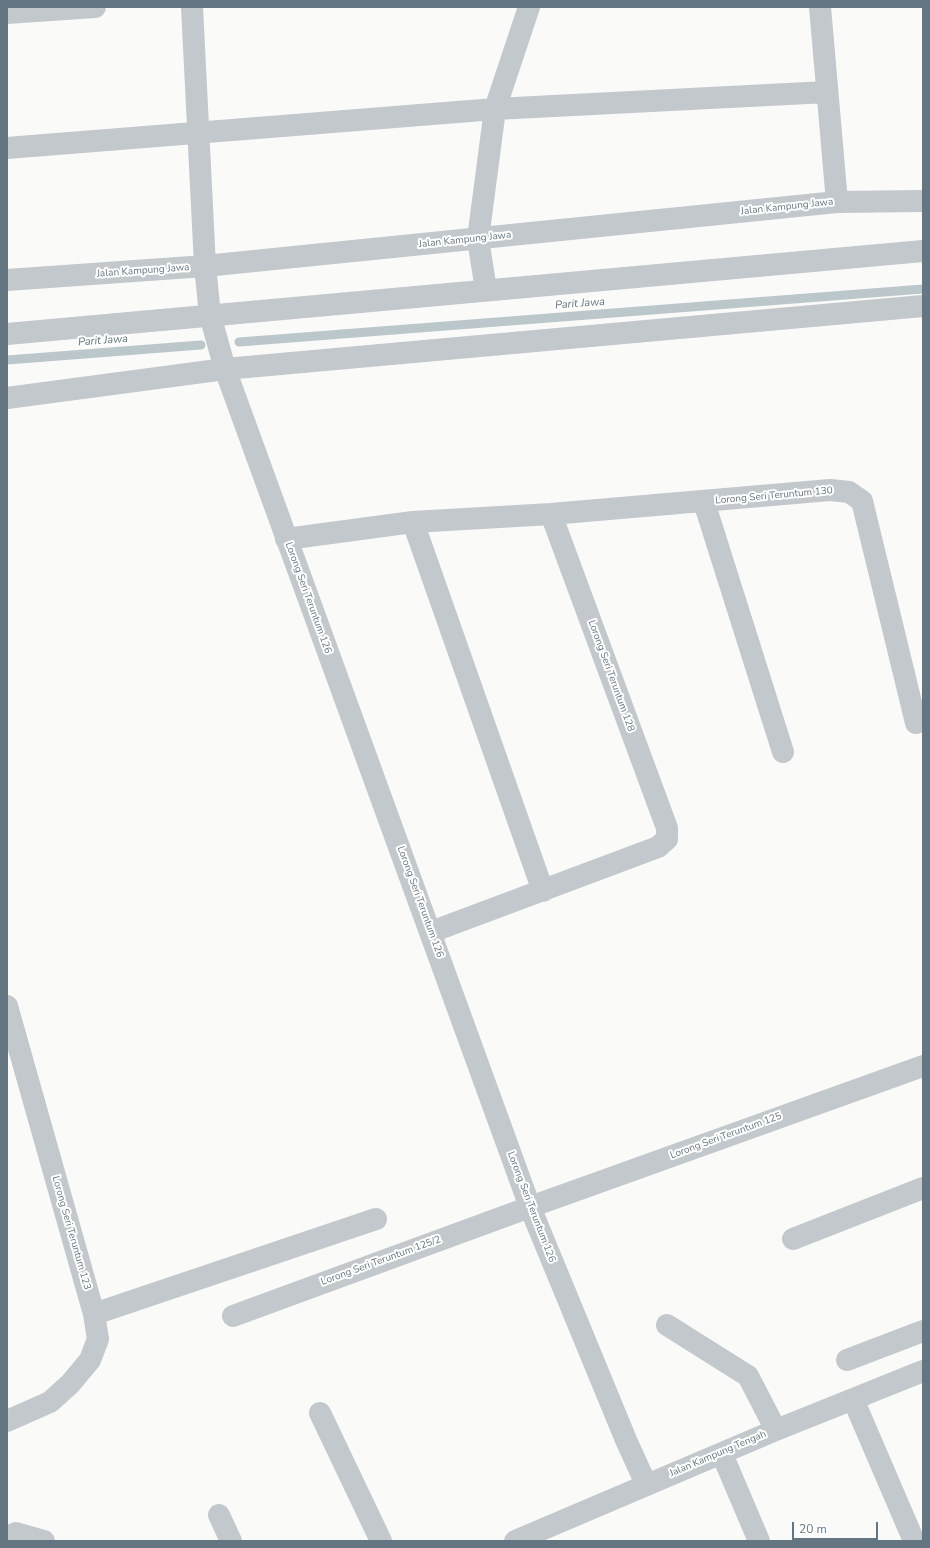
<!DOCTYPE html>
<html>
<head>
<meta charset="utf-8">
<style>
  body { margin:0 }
  #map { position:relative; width:930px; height:1548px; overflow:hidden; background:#fafaf8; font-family:"Nunito Sans",sans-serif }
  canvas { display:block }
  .frame { position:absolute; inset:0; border:8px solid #657683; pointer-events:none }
  .scale { position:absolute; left:792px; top:1522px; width:86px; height:18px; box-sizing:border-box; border:2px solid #657683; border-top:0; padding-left:5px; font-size:12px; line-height:14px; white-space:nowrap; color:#657683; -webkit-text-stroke:3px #fff; paint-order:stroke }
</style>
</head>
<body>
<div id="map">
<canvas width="930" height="1548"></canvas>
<div class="frame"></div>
<div class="scale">20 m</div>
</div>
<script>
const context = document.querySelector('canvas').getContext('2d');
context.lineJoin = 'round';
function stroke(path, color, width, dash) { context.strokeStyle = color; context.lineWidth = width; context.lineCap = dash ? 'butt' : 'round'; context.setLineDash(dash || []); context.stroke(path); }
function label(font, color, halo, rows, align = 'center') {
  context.font = font + ' "Nunito Sans",sans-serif'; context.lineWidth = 4; context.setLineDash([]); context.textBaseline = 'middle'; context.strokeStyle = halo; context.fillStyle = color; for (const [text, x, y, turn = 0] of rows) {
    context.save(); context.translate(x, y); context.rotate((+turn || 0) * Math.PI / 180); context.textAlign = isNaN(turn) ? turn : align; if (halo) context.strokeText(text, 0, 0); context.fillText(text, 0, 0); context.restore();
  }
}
stroke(new Path2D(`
  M239,342L923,289
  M7,360L201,345`), '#bbc7cb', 9);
stroke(new Path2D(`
  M192,7L205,266L210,315L225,369L530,1207L626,1440L646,1484
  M820,7L837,202
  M7,13L95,7
  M7,148L495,109L827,92
  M7,280L205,266L837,202L923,201
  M486,290L478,239L495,109L529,7
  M7,334L923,251
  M7,398L225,369L923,306
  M704,502L783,752
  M413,522L543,891
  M286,539L413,522L551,514L830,490L849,492L862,501L916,723
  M431,932L658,847L667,839V828L551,514
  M7,1006L94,1314L98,1339L90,1360L70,1384L50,1402L7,1421
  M793,1239L923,1188
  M94,1314L376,1219
  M233,1316L530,1207L923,1066
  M667,1325L748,1376L776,1430
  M847,1360L923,1331
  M853,1399L914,1541
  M320,1413L381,1541
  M722,1454L759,1541
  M219,1515L231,1541
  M7,1537L16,1533L44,1541
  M515,1541L776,1430L923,1371`), '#c3c8cc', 22);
label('10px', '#657683', '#fff', [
  ["Jalan Kampung Jawa",787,207,-6],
  ["Jalan Kampung Jawa",465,240,-6],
  ["Jalan Kampung Jawa",143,271,-4],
  ["Lorong Seri Teruntum 130",774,496,-5],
  ["Lorong Seri Teruntum 126",308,598,70],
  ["Lorong Seri Teruntum 128",611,676,70],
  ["Lorong Seri Teruntum 126",420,902,70],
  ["Lorong Seri Teruntum 125",726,1136,-20],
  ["Lorong Seri Teruntum 126",531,1207,69],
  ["Lorong Seri Teruntum 123",71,1233,74],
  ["Lorong Seri Teruntum 125/2",381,1261,-20],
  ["Jalan Kampung Tengah",718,1454,-23]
]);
label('italic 11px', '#60757c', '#fff', [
  ["Parit Jawa",580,304,-4],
  ["Parit Jawa",103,341,-4]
]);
</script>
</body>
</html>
